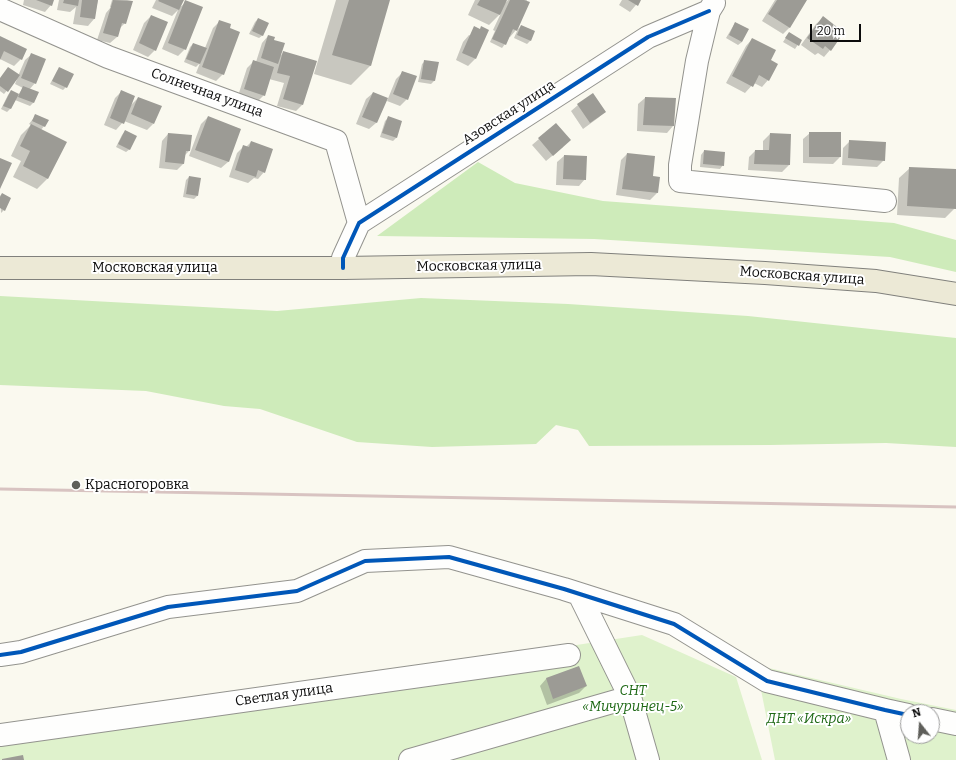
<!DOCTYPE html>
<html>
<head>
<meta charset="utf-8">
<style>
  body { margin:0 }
  #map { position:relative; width:956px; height:760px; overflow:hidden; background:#faf9ef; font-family:Bitter,serif }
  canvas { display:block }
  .north { position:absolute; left:900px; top:704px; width:40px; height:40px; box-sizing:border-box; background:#fff; border:1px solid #9e9e9e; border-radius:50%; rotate:343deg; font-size:11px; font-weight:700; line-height:16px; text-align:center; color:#0c0c0c }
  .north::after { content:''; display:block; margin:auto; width:14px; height:18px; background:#5f5f5b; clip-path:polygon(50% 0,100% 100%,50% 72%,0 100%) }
  .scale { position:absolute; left:810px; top:24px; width:51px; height:18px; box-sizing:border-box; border:2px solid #0c0c0c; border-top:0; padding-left:5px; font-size:12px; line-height:14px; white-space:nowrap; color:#0c0c0c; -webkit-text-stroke:3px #fff; paint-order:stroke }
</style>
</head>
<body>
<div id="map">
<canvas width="956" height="760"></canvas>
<div class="north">N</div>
<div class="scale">20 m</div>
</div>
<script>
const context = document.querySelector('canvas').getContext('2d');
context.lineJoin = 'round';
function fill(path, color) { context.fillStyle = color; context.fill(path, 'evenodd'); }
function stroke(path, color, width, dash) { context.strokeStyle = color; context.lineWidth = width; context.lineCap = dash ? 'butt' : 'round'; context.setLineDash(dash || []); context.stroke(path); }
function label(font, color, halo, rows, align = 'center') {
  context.font = font + ' Bitter,serif'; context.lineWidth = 4; context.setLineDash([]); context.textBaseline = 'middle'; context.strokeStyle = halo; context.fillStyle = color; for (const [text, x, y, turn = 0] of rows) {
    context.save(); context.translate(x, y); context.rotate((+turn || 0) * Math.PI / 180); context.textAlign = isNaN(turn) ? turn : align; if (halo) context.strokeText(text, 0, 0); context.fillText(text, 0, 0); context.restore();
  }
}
fill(new Path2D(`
  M642,635L736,677L762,760H0V733Z
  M756,665L901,699L956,710V760H775ZM908,712H932V736H908Z`), '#dff2cc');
fill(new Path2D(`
  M478,162L515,183L603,201L894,223L956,240V272L890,257L594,239L377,236Z
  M0,296L277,311L421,298L568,304L748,316L956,338V447L886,443L770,445L589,446L578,430L556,425L536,444L432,447L357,442L260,409L224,406L146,391L0,385Z`), '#ceebba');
fill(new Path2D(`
  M24,0H53L51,5L45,12L23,5Z
  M59,0H98L94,19L88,26L73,24L76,7L70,12L57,10Z
  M112,0H127L132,1L125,23L119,29L117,37L110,43L97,40L106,13L111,7H110Z
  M156,0H183L179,8L186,2L185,49L178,56L162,49L178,10L172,16L152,8Z
  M336,0H389L370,66L351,85L314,74Z
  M475,0H506L504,4L508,0H527L516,30L510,37H508L505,44L502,48L490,42L495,31L493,30L501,13L489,25L468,15Z
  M622,0H640L630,12L619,5Z
  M775,0H806L790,27L783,34L762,21Z
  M151,16L155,50L148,57L133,50L144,23Z
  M823,18L832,33L830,50L824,57L818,53L815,55L801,45L816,24Z
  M258,19L263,35L259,38L249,34L255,22Z
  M220,21L223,74L216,81L196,73L200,63L196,67L184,62L190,47L193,44L205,48L213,28Z
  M735,23L742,42L738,45L726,38Z
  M521,26L534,31L530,41L527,44L514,38L518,29Z
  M789,33L801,40L795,49L783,42Z
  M469,35L483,41L475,59L468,66L456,60L463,42Z
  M268,36L273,41L280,56L284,52L302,105L296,111L277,106L284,83L269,79L264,95L257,102L238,96L247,68L254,61L256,62L262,43Z
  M0,38L21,59L14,66L0,59Z
  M752,39L769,60L768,80L762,87L754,83L745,93L726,83L746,46Z
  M32,54L35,83L29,90L37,93L33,103L30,106L15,100L10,109L7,112L1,109L8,95L11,91L18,95L23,88L15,84L17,79L4,94L0,91V78L18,76L25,60Z
  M425,61L438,63L434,81L431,84L418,82L422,64Z
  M60,68L66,87L63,90L50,84L57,71Z
  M403,72L407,99L400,106L387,101L396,79Z
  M122,91L130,106L138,98L153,124L147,130L124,121L116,130L104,125L115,98Z
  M373,93L386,99L376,123L369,129L356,124L366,99Z
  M645,98L675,99L673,126L667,133L637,131L638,104Z
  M578,105L605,112L598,118L583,129L571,111Z
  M36,115L48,121L41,130L65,143L47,179L37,189L13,177L21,161L11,156L21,135L31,125L29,124Z
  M208,117L240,129L228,162L221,168L189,156L201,124Z
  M388,118L401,122L396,138L393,141L380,137L385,121Z
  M125,131L130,149L126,152L116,147L122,135Z
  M810,133H840V157L833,164L803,163V139Z
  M168,134L189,151L184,156V163L177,170L159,168L162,141Z
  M770,134L789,165L782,172L748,170L749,157L755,151H763V141Z
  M539,139L563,147L546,161L532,145Z
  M850,141L884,160L877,167L842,165L843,148Z
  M251,142L264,172L258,179L254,178L248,183L229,177L237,153L243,147H246Z
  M704,151L723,165L720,169L700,167L701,155Z
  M627,154L652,177L657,193L650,200L616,195L621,160Z
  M564,156L585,179L579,186L556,185L557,162Z
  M910,168L956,170L955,208L945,218L897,215L899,178Z
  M189,177L197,196L194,199L183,197L186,180Z
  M2,194L4,210L1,213L0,196Z
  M578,667L586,686L579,693L547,705L540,686L546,679Z`), '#0003');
fill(new Path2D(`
  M36,0H54L52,6Z
  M64,0H79L78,6L63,3Z
  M82,0H98L95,19L80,17Z
  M113,0L133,1L126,24L122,23L118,37L103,33Z
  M159,0H184L179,10L158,1Z
  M185,0L203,7L186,50L168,43Z
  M349,0H390L371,66L332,55Z
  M480,0H507L500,15L477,5Z
  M510,0H524L530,2L517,31L513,29L506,45L492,39Z
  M628,0H641L638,6Z
  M777,0H807L790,28L768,14Z
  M151,15L168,22L156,51L139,43Z
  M823,16L837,27L833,33L840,38L831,51L825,46L823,49L807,38Z
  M258,18L269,23L263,36L252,31Z
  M219,20L231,24L230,28L240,32L224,75L202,67Z
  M735,22L749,29L742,42L729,35Z
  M521,25L535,31L531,41L517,35Z
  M474,26L480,29L481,26L489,30L476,59L462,53Z
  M789,32L802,40L799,46L785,38Z
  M268,35L275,37L274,40L285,43L278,64L261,58Z
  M0,36L27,49L22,60L4,51L0,60Z
  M752,38L776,50L771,60L778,64L769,81L759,75L753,87L732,76Z
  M193,43L207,48L200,64L186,59Z
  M283,51L317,61L303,105L283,99L290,76L277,73Z
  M31,53L46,59L36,84L21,78Z
  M253,60L274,67L265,96L244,89Z
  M424,60L439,62L435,81L421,79Z
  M8,67L20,75L8,92L0,86V78Z
  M59,67L74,74L67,88L52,81Z
  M402,71L417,76L408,100L393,94Z
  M23,86L39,92L34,103L18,97Z
  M11,90L19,94L11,109L3,106Z
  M121,90L135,96L124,124L110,118Z
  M373,92L388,98L377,123L362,117Z
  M593,93L606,112L590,123L577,104Z
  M138,97L162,106L154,124L131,114Z
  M645,97L676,98L674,126L643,125Z
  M35,114L49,120L45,127L32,121Z
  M208,116L241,129L229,162L195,150Z
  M388,116L402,121L397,138L382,133Z
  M556,123L571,140L553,156L538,138Z
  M31,124L67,142L48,179L23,166L30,151L20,146Z
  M125,130L137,136L130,150L118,144Z
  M809,132H841V157H809Z
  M168,133L192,135L190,151H186L184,164L165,162Z
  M770,133L791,134L790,165L754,164L755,150H769Z
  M849,140L886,142L885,161L848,158Z
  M251,141L273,149L265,173L258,170L256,177L235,170L243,145L249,147Z
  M704,150L725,152L724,166L703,164Z
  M627,153L655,156L653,176L660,177L658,193L622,189Z
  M564,155L587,156L586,180L563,179Z
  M0,158L12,163L0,189Z
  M909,167L956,169V209L907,206Z
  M189,176L201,178L198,196L186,194Z
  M2,193L11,198L5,211L0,208V197Z
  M579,666L587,686L553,699L546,678Z
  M23,755L24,760H2V759Z`), '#9c9b95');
const minor = new Path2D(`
  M714,3L709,11L697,61L680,165V181L885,201
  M0,9L108,57L336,141L359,223
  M343,268V258L359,223L648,37L709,11
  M579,594L630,697L648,760
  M0,655L21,652L168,607L297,591L365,561L449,557L564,589L674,624L767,681L885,710L908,715
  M885,710L899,760
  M932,719L956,724
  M0,735L569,655
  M410,760L630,697`);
const major = new Path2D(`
  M0,268H343L591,264L765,273L876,281L956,294`);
stroke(minor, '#93938e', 24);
stroke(major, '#80807c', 24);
stroke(minor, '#fefefd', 22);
stroke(major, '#ece9d6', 22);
stroke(new Path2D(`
  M0,489L956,507`), '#d8c3c1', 3);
stroke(new Path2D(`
  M343,268V258L359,223L648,37L709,11
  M0,655L21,652L168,607L297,591L365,561L449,557L564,589L674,624L767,681L885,710L908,715`), '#0057b8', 4);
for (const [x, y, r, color] of [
  [76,485,5,"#5f5f5b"]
]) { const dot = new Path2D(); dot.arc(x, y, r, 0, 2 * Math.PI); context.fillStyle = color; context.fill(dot); stroke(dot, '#fff', 1.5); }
label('14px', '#0c0c0c', '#fff', [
  ["Солнечная улица",207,93,20],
  ["Азовская улица",509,113,-33],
  ["Московская улица",479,266,-1],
  ["Московская улица",155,268],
  ["Московская улица",802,276,4],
  ["Светлая улица",284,695,-8]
]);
label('14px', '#0c0c0c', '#fff', [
  ["Красногоровка",85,485]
], 'left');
label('italic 14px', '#1f6916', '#fff', [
  ["СНТ",633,691],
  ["«Мичуринец-5»",633,707],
  ["ДНТ «Искра»",809,719]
]);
</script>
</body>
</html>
